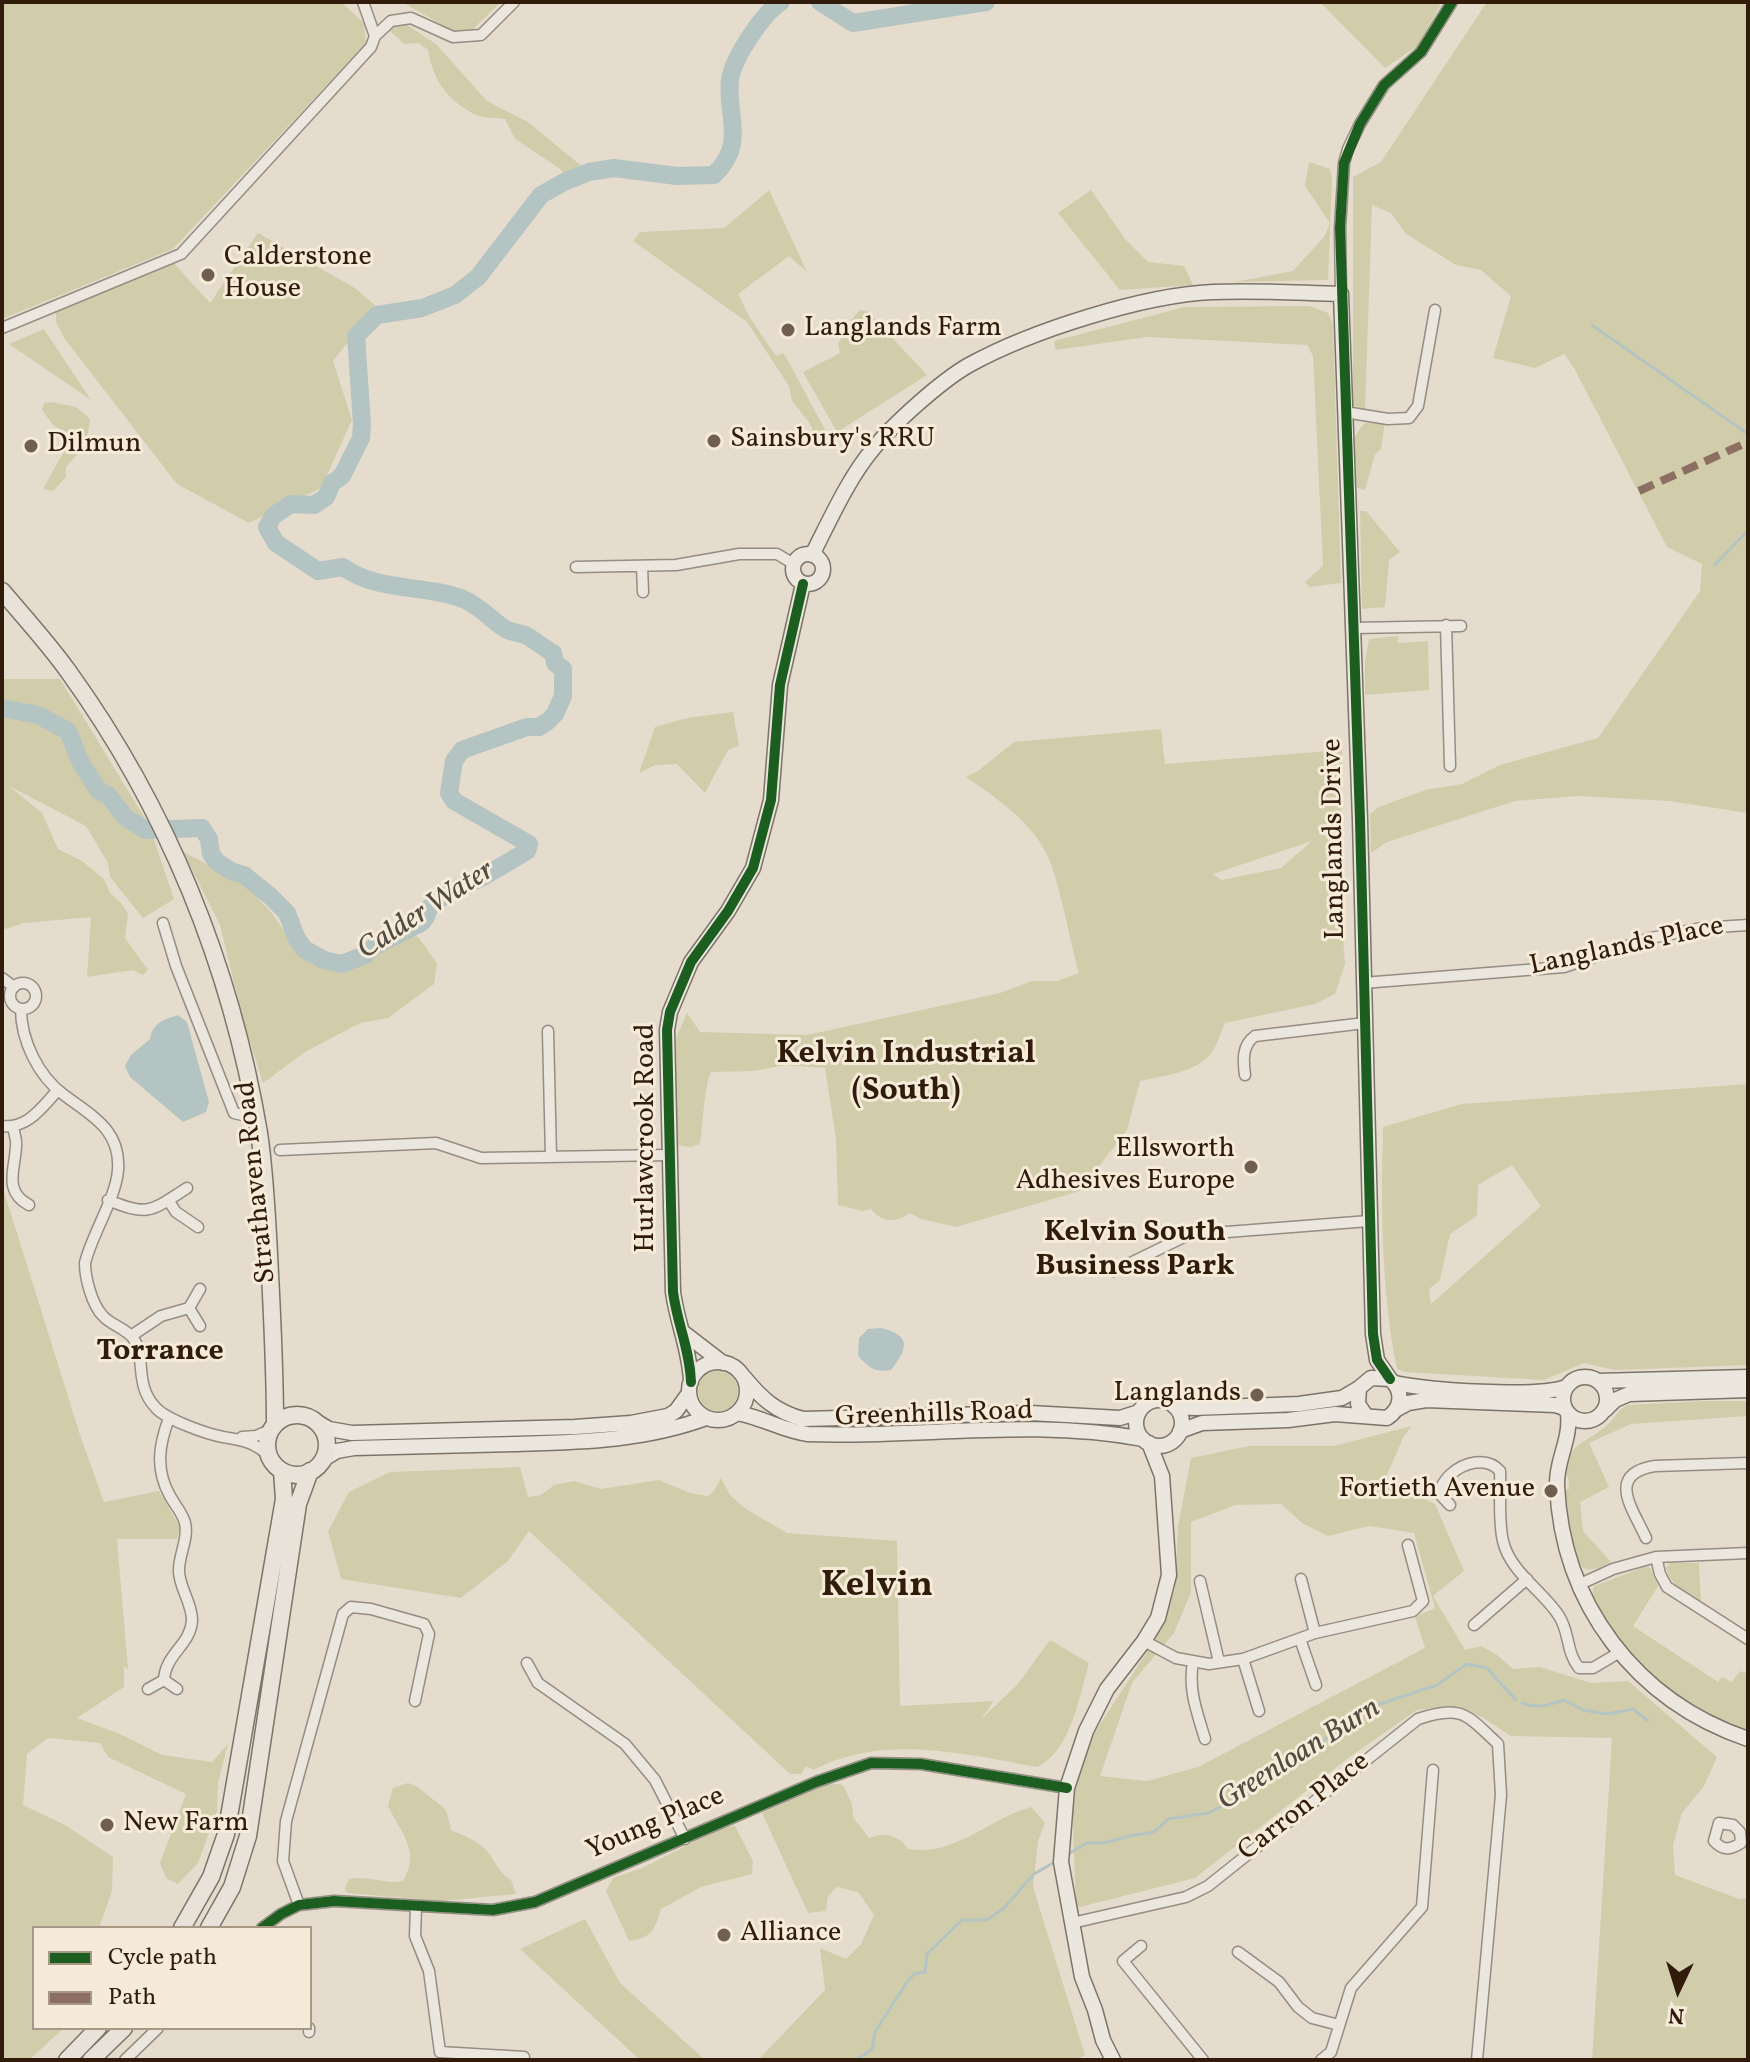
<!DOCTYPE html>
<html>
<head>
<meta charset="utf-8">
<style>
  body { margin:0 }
  #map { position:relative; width:1750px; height:2062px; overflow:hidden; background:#e5dccd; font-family:Vollkorn,serif }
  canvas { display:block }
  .frame { position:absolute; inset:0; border:4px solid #311c0c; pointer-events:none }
  .legend { position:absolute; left:32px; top:1926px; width:280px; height:104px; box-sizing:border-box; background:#f5ebd8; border:2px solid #a79886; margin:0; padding:10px 14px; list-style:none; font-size:24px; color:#311c0c }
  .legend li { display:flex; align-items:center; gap:16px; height:40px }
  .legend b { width:40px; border:2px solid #a79886 }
  .north { position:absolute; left:1638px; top:1950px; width:80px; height:80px; -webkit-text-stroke:6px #f5ebd8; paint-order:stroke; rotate:184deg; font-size:22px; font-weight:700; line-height:32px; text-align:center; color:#311c0c }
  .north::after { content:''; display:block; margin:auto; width:28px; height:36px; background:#311c0c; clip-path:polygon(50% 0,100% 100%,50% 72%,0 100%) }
</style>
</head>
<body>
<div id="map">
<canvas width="1750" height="2062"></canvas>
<div class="frame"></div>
<ul class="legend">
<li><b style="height:10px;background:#1b5e20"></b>Cycle path</li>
<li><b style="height:10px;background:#8d6e63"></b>Path</li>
</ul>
<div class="north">N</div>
</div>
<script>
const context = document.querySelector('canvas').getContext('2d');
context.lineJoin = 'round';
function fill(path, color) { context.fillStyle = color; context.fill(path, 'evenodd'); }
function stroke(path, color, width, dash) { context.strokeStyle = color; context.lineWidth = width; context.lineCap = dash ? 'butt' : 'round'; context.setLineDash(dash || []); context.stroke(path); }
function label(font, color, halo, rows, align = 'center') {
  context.font = font + ' Vollkorn,serif'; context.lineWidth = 6; context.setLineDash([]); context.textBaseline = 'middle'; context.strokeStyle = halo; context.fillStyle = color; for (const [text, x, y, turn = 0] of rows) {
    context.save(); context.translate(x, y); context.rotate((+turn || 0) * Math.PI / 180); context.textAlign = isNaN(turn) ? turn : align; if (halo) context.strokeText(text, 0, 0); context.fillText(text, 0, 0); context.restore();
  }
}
fill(new Path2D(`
  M2,2H341L364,23L366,43L173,249L2,319Z
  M402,2H501L471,31L456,33Z
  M1320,2H1442L1419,45L1385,68Z
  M1487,2H1748V813L1669,801L1577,796L1515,801L1387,842L1371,853L1370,814L1379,807L1425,790L1462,784L1500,765L1598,738L1700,591L1702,564L1667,547L1574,368L1564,354L1535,368L1493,358L1511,296L1481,270L1456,265L1406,234L1391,213L1372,205L1365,411L1353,405V177L1381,162Z
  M407,25L436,44L487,101L528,122L589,172L569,180L559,168L515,139L505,119C496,118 482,118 474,114C447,100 433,80 428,50L418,43L404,44L390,31L393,26Z
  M1309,162L1330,169L1332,179L1328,280L1234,282L1293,271L1324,237L1330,223L1305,186Z
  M769,190L807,272L789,256L738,294L750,318L776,356L783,353L787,359L830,439L820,445L809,422L792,401L789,386L747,322L633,241L640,232L724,228Z
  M1091,190L1125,239L1148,262L1184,266L1193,285L1120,290L1058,213Z
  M258,233L355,288L376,306L333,361L352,420L321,488L249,523L177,484L64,338L56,322V309L171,260L210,303Z
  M1309,306L1328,313L1333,325L1341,583L1309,587L1305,582L1323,566L1313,356L1307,345L1147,337L1056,350L1054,341L1185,307Z
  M860,310L867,311L927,375L837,432L803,372L840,353L838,344L851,320Z
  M44,329L91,400L9,344Z
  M51,402L76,407L90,419L88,434L82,441L83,448L66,467V477L53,491L43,489L72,437L53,425L42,410L44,403Z
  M1385,422L1381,449L1375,454L1365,490L1357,488C1353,462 1345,443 1365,423Z
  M1360,511H1366L1400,552L1389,560L1385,607L1362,609Z
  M1398,636V643L1428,641L1429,690L1365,695V663L1369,639Z
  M2,679H60L149,825L174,899L143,918L110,877L108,863L86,826L9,786L42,813L58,849L82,861L103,878L111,894L122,904L128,914L125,938L148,970L143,975L133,970L87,977L91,917L24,923L2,930V708L38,715L68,731L80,761L105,800L143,821L96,779L71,728L25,707L2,703Z
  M733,712L739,746L728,750L705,793L677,764L655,765L639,773L655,727L687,718Z
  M1161,729L1165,764L1342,750L1339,883L1345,964L1335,994L1315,1004L1225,1023C1221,1031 1219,1039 1215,1047C1202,1073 1165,1075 1140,1081L1127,1130L1080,1191L956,1227L921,1219L910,1213C897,1223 882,1223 871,1209L862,1211L838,1205L836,1139L825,1068L786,1065L754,1071L711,1072C704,1086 703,1126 700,1144L691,1147L678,1145L675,1088L676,1038L687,1013L700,1032L807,1035L1000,993L1032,981H1057L1079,973C1069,938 1062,892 1049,859C1034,823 996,798 966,777L978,771L1014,742ZM1312,841L1281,868L1221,880L1213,874Z
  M183,852L241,881L270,911L288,936L325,967L355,969L397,934L418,937L437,963L434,984L388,1018L360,1023L305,1052L263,1083L243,1020L220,925Z
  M1748,1084V1365L1615,1370L1584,1363L1544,1380L1405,1372L1397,1369C1381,1290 1381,1206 1383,1127L1462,1104ZM1512,1165L1541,1206L1431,1304L1429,1289L1440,1280L1450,1234L1477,1216L1478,1185Z
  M2,1185L80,1435L104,1502L159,1491L180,1527L177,1539H117L128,1669L124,1666V1687L77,1718L120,1734L162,1755L212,1762L228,1744L218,1782L217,1811L198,1863L178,1884L166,1878L160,1863L186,1794L108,1757L100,1743L48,1738L27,1754L23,1805L65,1825L113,1857L112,1891L99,1928H34V2028H64L29,2060H2Z
  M698 1391a20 20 0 1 1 40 0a20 20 0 1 1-40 0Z
  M1706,1401H1748V1416L1631,1424L1589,1443L1609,1487L1580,1502L1583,1531L1611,1562C1605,1565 1594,1571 1586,1569C1572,1566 1566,1504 1565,1490L1569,1489L1568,1477L1565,1476C1568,1442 1583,1445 1605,1427C1614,1420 1617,1410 1628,1405Z
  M1412,1426L1404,1436L1385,1479L1435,1504L1464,1571L1433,1596L1465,1650L1481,1646L1497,1655L1513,1669L1540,1667L1591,1683L1628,1681L1717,1757L1704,1786L1682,1813L1673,1845L1675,1875L1739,1899L1748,1898V2060H1592L1612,1738L1511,1736L1482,1717L1449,1706L1417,1710L1351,1756L1195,1878L1076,1908L1072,1801L1080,1766L1095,1732L1156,1638L1175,1589L1178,1526L1191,1458L1249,1446H1334ZM1281,1504L1302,1523L1328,1536L1369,1526L1414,1533L1435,1608L1415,1617L1425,1648L1198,1767L1147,1781L1100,1776L1132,1683L1174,1633L1191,1592V1522L1235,1505Z
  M520,1467L528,1497L541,1495L554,1485L574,1481L601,1489L659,1480L690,1493L708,1496L714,1491L721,1478L730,1495L746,1509L787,1533L897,1541L900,1706L994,1701L981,1719L1017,1685L1050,1640L1089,1663C1079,1698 1071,1749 1038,1767C963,1754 884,1733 813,1770L806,1766L801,1774H790L529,1531L508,1561L461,1598L341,1579L328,1531L349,1492L390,1472Z
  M1670,1563H1699L1701,1603C1686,1595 1671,1585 1666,1568Z
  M1647,1566L1651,1569L1658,1586L1633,1626L1718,1682L1722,1677L1732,1682L1740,1671L1746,1673L1748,1731C1686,1710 1640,1673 1605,1619C1598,1608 1589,1598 1594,1586Z
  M408,1783L418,1787L446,1810L451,1830C464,1836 482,1842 490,1855C497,1865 500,1874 511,1880L516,1894L442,1901L347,1893L345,1888L349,1879C368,1875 386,1885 403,1881C421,1851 401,1833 388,1806L393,1788Z
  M828,1783L843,1785L852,1804L853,1817L869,1838C885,1832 899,1835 908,1849C956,1857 989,1818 1031,1807L1045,1823L1038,1841L1033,1887L1085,2055L1076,2060H758L825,1990L820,1948L846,1959L861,1944L874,1915L858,1892L837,1887L828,1896L826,1911L808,1913L762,1813Z
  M735,1826L753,1861L752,1874L701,1887L661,1909C654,1931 653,1937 629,1941L606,1891L613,1878L642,1868L724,1827Z
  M585,1919L620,1983L705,2060H640L520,1949Z`), '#d1cdab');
fill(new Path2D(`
  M178,1015L187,1022L209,1102L206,1112L183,1122L130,1077L125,1066L131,1055L150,1039C153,1022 164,1020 178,1015Z
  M881,1328C913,1336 907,1349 891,1370C874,1373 869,1367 858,1356L859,1338L868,1329Z`), '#b4c4c2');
stroke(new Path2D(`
  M1592,325L1748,434
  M1715,565L1748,530
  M1522,1703C1537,1709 1549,1705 1564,1700L1583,1710L1607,1714L1633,1709L1647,1720
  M1070,1853L1087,1843H1104L1129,1836L1154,1832L1168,1819L1208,1813L1249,1793L1259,1780L1279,1767L1301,1762L1331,1734L1342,1730L1371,1707L1437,1685L1467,1664L1487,1668L1516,1700
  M856,2060L872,2049L875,2032L907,1982L914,1974L925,1972L927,1954L962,1920H987L1004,1908L1034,1874L1053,1863`), '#b4c4c2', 3);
stroke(new Path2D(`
  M820,2L853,23L986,2
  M2,708L38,715L68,731L80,761L98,790L108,795L126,818L146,830L202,828L209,839L211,854L217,862L231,871L244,875L270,896L287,913L296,937L304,949L324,960L342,964L365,955L375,946L421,923L426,917L429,908L447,893L483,877L527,851L529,844L454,801L449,793L454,761L462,750L527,727H539L548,721L555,714L563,696V669L555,663L553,653C544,648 536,641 527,636C520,632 510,633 504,628C489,618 480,606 463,599C424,584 377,592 343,567L318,571L276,543L267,527L273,516L291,504L314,505L326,497L332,483L342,476L361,438L362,424L356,336L377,315L422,308L455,295L478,277L541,195L564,182L589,172L614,168L677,176L714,175C747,143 726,117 730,80C733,58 763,13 781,2`), '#b4c4c2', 18);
const street = new Path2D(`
  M375,36L391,21L411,18L453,37L481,35L514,2
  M1341,294L1340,228L1344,163L1348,149L1360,124L1384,85L1421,52L1452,2
  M2,328L181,254L371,47L375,36L363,2
  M1345,412L1388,419L1409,418L1418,406L1435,310
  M642,566L643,592
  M576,567L676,565L739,554H777L794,564
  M1446,625L1450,766
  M1353,628L1461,626
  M163,923L176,966L234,1113L256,1118
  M2,978L14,987
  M1363,983L1564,967L1651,938L1701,928L1748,925
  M10 996a13 13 0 1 1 26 0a13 13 0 1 1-26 0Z
  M21,1009C21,1040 38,1076 64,1095C92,1116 121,1130 118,1170C116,1198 92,1234 85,1263C85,1278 92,1305 103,1316C111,1325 125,1328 133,1338C147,1356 133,1384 156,1408C167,1420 207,1434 223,1437C242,1440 254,1442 268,1455
  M548,1031L551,1157
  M1245,1075C1243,1060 1242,1045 1255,1036L1365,1023
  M2,1126C28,1129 42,1107 58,1090
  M13,1127C14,1133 17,1140 16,1146C15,1170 3,1191 29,1205
  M280,1150L436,1143L481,1158L669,1155
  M108,1200C149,1217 151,1211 187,1188
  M168,1200L176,1212L198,1227
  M1114,1271L1188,1235L1369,1221
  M200,1326L189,1308L200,1289
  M131,1336L161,1316L189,1308
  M169,1418C159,1445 155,1469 170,1496C175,1505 183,1514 185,1523C189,1539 178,1556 179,1572C180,1589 192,1603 192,1620C191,1645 165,1654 164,1680L177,1689
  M242,1437L256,1436L270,1430
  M1423,1488L1438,1492L1450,1505
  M1438,1492C1442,1486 1445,1479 1450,1475C1464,1462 1487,1456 1500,1471C1501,1492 1498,1521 1503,1541C1510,1572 1543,1591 1559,1616C1570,1633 1566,1652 1579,1668H1593L1620,1652
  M1646,1538C1633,1509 1605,1474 1655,1466L1748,1463
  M1656,1557L1660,1574L1667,1587L1748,1639
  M1301,1579L1315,1633
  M1200,1581L1219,1662
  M1578,1585L1613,1569L1656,1557L1748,1553
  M1474,1625L1527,1579
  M1300,1639L1316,1685
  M1144,1641L1176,1658L1209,1664L1243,1659L1315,1633L1413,1611L1423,1601L1408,1545
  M1243,1659L1259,1711
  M1193,1662C1188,1690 1197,1712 1205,1739
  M527,1663L538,1683L625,1744L655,1780L685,1839
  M148,1689L164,1680
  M1719,1823L1733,1825L1740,1832L1741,1843C1730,1850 1723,1851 1714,1841Z
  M299,1905L283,1861L286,1821L343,1614L351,1607L371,1609L424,1624L429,1634L415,1701
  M416,1907L415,1936L429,1971L440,2052L524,2057
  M1072,1923L1186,1897L1208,1886L1418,1719C1462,1704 1467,1715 1498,1744L1501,1795L1477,2060
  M262,1928L281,1914L299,1905L334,1901L493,1910L535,1902L816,1782L871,1763L921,1764L1067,1788
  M1141,1946L1123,1961L1203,2060
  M1238,1952L1279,1982L1298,2007L1312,2018L1339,2025
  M309,2028V2032
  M125,2060L158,2028
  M1321,2060L1331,2052L1351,1988L1422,1907L1433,1770`);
const secondary = new Path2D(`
  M793 569a15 15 0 1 1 30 0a15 15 0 1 1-30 0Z
  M812,555C829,522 849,477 873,449C893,424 941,381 969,365C1031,331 1143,295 1213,292C1255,290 1299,293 1341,294L1360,820L1373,1334L1377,1360L1390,1379
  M684,1333L723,1363
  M689 1391a29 29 0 1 1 58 0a29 29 0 1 1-58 0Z
  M1563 1399a22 22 0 1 1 44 0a22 22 0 1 1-44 0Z
  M744,1377C761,1398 776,1412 803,1419L1030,1413L1120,1418L1139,1412
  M1598,1381L1748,1377
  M691,1382C690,1350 677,1323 673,1292L667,1030L670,1012L691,962L728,911L753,868L771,800L780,685L803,584
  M1395,1383C1428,1390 1537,1398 1566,1387
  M1136 1423a23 23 0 1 1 46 0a23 23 0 1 1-46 0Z
  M1175,1407L1195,1408L1299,1404L1342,1398L1359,1388
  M1397,1409L1408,1403L1426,1400L1555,1405L1565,1408
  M1605,1410L1615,1400L1629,1394L1748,1390
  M737,1413C762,1417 783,1431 808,1434C920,1438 1031,1418 1143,1439
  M1568,1414C1571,1440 1556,1460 1557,1485C1562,1604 1636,1701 1748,1739
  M315,1421L329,1429L352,1433L575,1427L631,1423L668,1416L676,1411L689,1393
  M1180,1431L1202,1423L1288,1420L1335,1414L1387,1418C1402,1408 1404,1391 1390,1379L1371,1378L1359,1388L1358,1404L1366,1416
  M322,1460L337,1451L354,1448C407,1447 461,1445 514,1444C580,1442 644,1441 706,1418
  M1113,2060L1103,2040L1095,2010L1082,1977L1061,1862L1067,1788L1086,1731L1107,1689L1144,1641L1158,1618L1169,1575L1162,1476L1149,1443`);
const primary = new Path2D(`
  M2,591C24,617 48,643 68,671C167,808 231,966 259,1133C265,1173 267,1214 269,1254C272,1311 275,1367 275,1424
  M267 1445a30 30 0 1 1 60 0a30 30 0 1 1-60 0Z
  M182,1928L211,1877L226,1834L284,1499L282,1471
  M209,1928L232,1887L248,1836L298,1504L310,1471
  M67,2060L98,2028
  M91,2060L124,2028`);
stroke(street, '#958d83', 13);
stroke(secondary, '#7b7469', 17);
stroke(primary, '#7b7469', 19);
stroke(street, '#ebe6de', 10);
stroke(secondary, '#ebe6de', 14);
stroke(primary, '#e8e2d9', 16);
stroke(new Path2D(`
  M1639,491L1748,442`), '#8d6e63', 8, [16, 8]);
stroke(new Path2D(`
  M1390,1379L1377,1360L1373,1334L1360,820L1340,228L1344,163L1360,124L1384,85L1421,52L1452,2
  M691,1382C690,1350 677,1323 673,1292L667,1030L670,1012L691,962L728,911L753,868L771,800L780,685L803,584
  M262,1928L281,1914L299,1905L334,1901L493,1910L535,1902L816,1782L871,1763L921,1764L1067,1788`), '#1b5e20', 10);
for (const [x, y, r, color] of [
  [208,275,8,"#705f50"],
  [788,330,8,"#705f50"],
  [714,441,8,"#705f50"],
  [31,446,8,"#705f50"],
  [1251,1167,8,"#705f50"],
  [1257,1395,8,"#705f50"],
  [1551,1491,8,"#705f50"],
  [107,1825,8,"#705f50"],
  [724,1935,8,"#705f50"]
]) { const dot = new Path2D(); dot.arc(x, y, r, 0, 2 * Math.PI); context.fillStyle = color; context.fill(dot); stroke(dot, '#f5ebd8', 3); }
label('28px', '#311c0c', '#f5ebd8', [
  ["Calderstone",224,259],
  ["House",224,291],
  ["Langlands Farm",804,330],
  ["Sainsbury's RRU",730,441],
  ["Dilmun",47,446],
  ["Ellsworth",1235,1151,"right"],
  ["Adhesives Europe",1235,1183,"right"],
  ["Langlands",1241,1395,"right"],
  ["Fortieth Avenue",1535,1491,"right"],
  ["New Farm",123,1825],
  ["Alliance",740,1935]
], 'left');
label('28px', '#311c0c', '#f5ebd8', [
  ["Langlands Drive",1336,839,-91],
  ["Langlands Place",1627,948,-12],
  ["Hurlawcrook Road",648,1138,-90],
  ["Strathaven Road",258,1182,-96],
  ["Greenhills Road",934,1416,-2],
  ["Carron Place",1305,1808,-38],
  ["Young Place",656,1825,-23]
]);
label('italic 30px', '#524b41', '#f5ebd8', [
  ["Calder Water",427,912,-33],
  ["Greenloan Burn",1300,1756,-32]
]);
label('bold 30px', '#311c0c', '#f5ebd8', [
  ["Kelvin South",1135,1234],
  ["Business Park",1135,1268],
  ["Torrance",160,1353]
]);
label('bold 32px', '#311c0c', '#f5ebd8', [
  ["Kelvin Industrial",906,1056],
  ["(South)",906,1093]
]);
label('bold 36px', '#311c0c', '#f5ebd8', [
  ["Kelvin",877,1588]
]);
</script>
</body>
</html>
